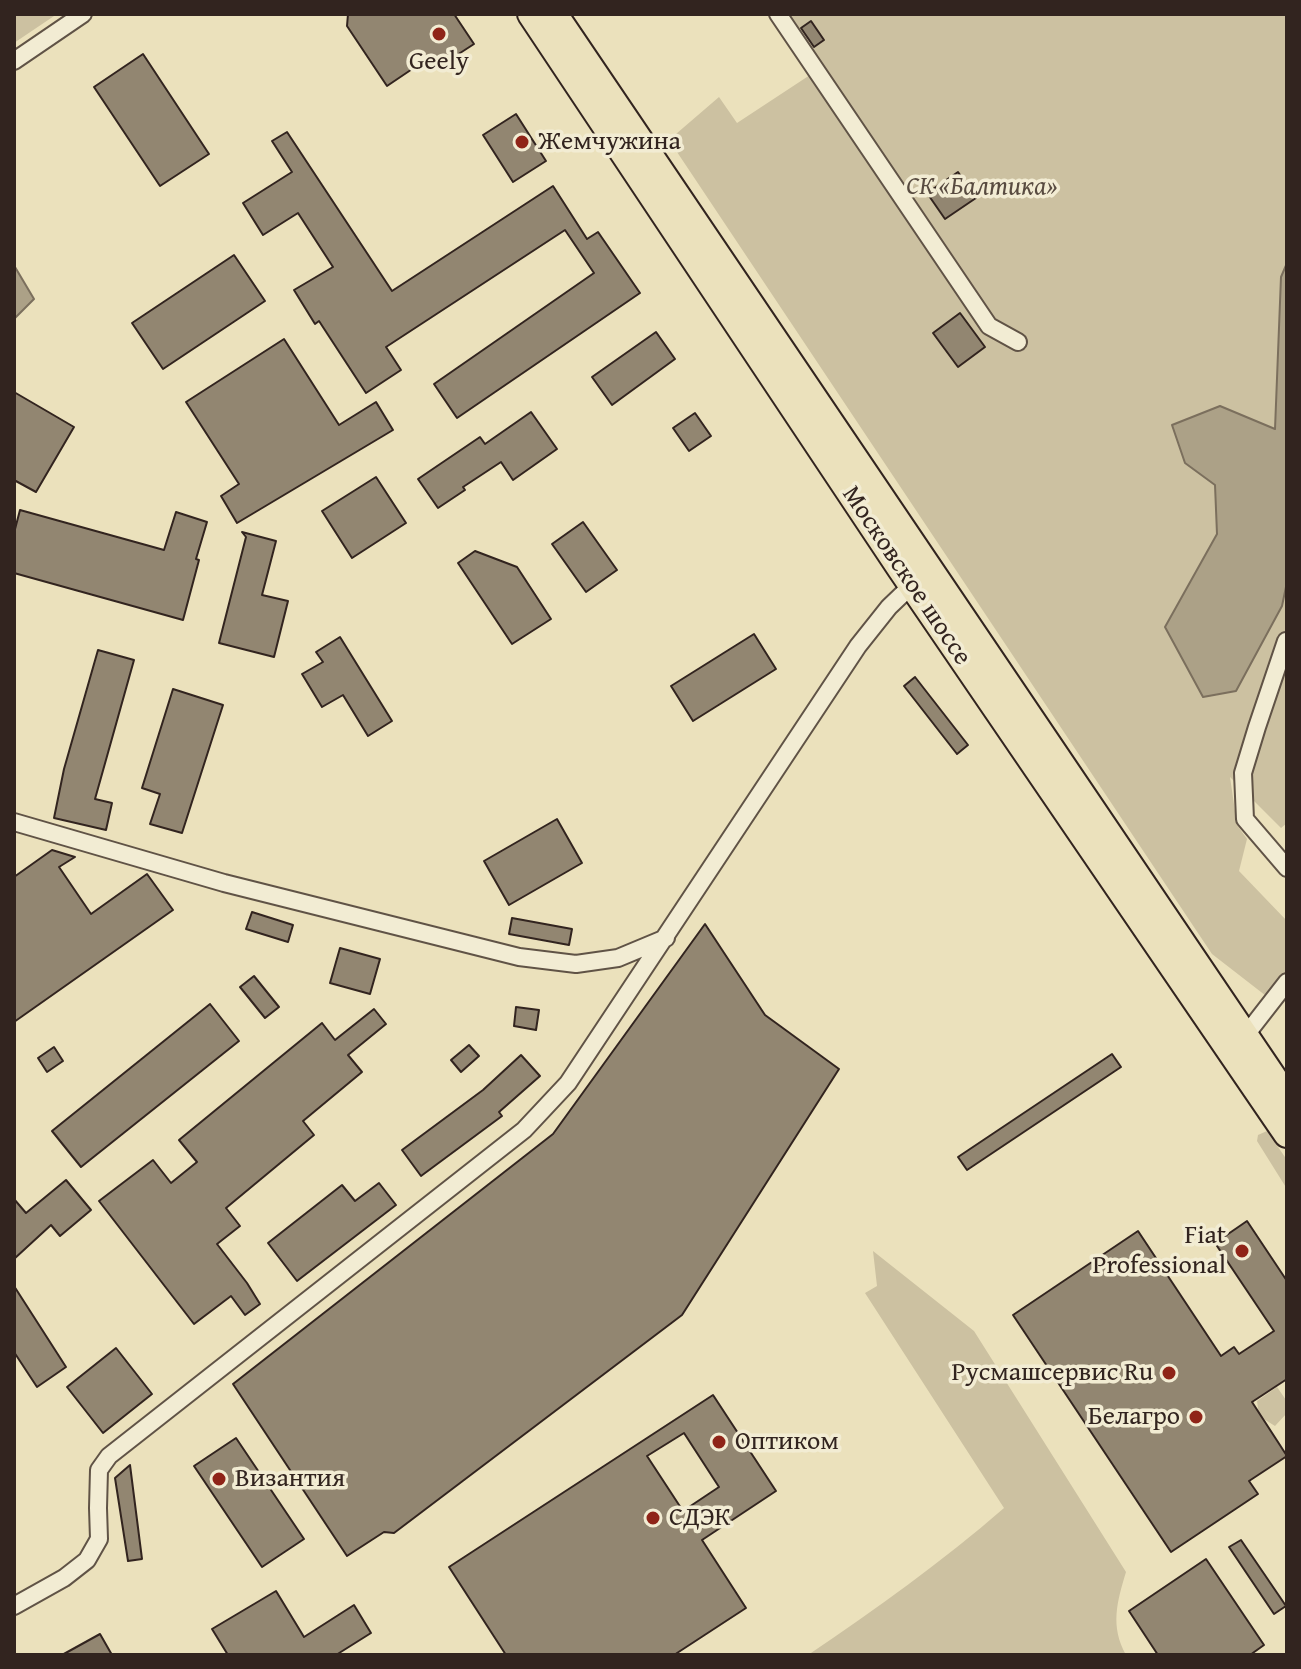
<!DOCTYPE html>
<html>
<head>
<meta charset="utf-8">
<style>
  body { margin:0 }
  #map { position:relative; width:1301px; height:1669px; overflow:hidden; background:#ebe1bc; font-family:"Gentium Book Plus",serif }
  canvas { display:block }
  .frame { position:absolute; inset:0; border:16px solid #32241f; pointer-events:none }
</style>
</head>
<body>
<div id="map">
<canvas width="1301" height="1669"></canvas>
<div class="frame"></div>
</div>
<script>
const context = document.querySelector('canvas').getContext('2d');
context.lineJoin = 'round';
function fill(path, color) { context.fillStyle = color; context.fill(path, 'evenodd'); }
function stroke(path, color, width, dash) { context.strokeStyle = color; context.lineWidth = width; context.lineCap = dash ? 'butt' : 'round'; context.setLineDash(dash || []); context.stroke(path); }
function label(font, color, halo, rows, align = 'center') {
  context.font = font + ' "Gentium Book Plus",serif'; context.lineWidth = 7; context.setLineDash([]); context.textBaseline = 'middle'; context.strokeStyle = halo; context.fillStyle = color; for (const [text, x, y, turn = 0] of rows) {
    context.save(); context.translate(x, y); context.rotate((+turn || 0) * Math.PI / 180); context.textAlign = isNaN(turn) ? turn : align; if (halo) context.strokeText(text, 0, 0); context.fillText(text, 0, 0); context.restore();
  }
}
fill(new Path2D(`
  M14,14H57L14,43Z
  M770,14H1287V263L1281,278L1275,429L1185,463L1215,485L1217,534L1165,627L1282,606L1287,582V823L1281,828L1230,777L1237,825L1247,839L1239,871L1287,921V977L1270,999L1212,954L669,140L719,97L737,123L810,75Z
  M1267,1131L1287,1160V1189L1257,1141L1258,1135Z
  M873,1251L974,1331L1126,1572C1117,1602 1110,1626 1126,1655H808C876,1609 942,1562 1004,1508L865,1293L877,1286Z
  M1277,1387L1286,1400L1287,1413L1275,1426L1259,1416L1257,1401Z`), '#ccc1a1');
const water = new Path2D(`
  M1287,263V582L1282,606L1236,691L1203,697L1165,627L1217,534L1215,485L1185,463L1172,425L1220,406L1275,429L1281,277Z
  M15,267L34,299L14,319V268Z`);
fill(water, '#aca187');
stroke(water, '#7b6f5d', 2);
const building = new Path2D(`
  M348,14H454L474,44L437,68L430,57L387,86L347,26Z
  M811,21L824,40L814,47L801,28Z
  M143,54L209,154L160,186L94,87Z
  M516,114L546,161L513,182L483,135Z
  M287,132L392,291L553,186L587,239L598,232L640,293L457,418L434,384L594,273L565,230L386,347L401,370L366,393L319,321L315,324L294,290L333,267L298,213L263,235L243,203L292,172L272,141Z
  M958,172L976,198L945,219L927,193Z
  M234,255L265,301L163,369L132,323Z
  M960,313L985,347L958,367L933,333Z
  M656,332L675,359L612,405L592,377Z
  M284,339L339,425L376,402L393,430L237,523L221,496L239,484L186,402Z
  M14,392L74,427L36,492L14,480Z
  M531,412L557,449L513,480L501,462L463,487L465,490L438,508L418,479L480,437L485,444Z
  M695,413L711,436L689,451L673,428Z
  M376,477L406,523L352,558L322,511Z
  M20,510L164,550L176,512L207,522L196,559L199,560L183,620L14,573V533Z
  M583,522L617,570L586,592L552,544Z
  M242,532L276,541L262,595L288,601L274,657L219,643L246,537Z
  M475,551L517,567L551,619L512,644L458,563Z
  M754,634L776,669L693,721L671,686Z
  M340,637L392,721L368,736L343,695L322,707L302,674L323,662L316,652Z
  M98,650L134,660L95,799L112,803L106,830L54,818L64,769Z
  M915,677L968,745L957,754L904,686Z
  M173,689L223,705L182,833L150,824L160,794L142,788Z
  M557,819L582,863L509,905L484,861Z
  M52,850L75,857L59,867L91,914L147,874L173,910L14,1022V877Z
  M252,912L293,925L288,942L246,929Z
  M512,918L572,929L569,945L509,934Z
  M705,924L765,1015L839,1069L682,1315L394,1533L384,1532L347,1556L233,1384L553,1134Z
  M340,948L380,959L370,994L330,983Z
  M254,976L279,1007L265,1018L240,987Z
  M210,1004L239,1041L81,1167L52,1131Z
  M516,1007L539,1010L536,1030L514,1026Z
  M374,1009L386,1024L348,1055L362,1072L303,1121L314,1135L226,1208L240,1226L217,1244L247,1283L260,1304L245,1315L231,1296L194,1324L99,1201L153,1160L171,1183L197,1162L179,1140L322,1023L335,1040Z
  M469,1045L479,1056L461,1072L451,1060Z
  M54,1047L63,1061L47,1072L38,1058Z
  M1112,1054L1121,1067L967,1170L958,1157Z
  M521,1055L540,1076L499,1112L502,1116L421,1176L402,1150L483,1090Z
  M66,1180L91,1210L60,1236L51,1225L14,1259V1199L26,1213Z
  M379,1183L396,1205L297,1281L268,1243L342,1185L355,1201Z
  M1247,1221L1287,1281V1379L1252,1402L1287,1456L1249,1481L1258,1494L1171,1552L1013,1315L1138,1231L1221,1356L1234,1347L1239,1354L1274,1331L1215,1243Z
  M14,1286L66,1367L37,1387L14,1352Z
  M116,1348L152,1394L103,1433L67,1387Z
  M713,1395L776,1491L702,1540L746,1608L674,1655H506L449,1567ZM684,1433L719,1487L683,1511L647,1456Z
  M236,1438L304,1539L262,1567L194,1466Z
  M130,1465L142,1559L128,1561L115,1478Z
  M1241,1540L1286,1606L1274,1614L1229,1547Z
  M1206,1559L1264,1645L1250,1655H1158L1129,1611Z
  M276,1591L304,1637L354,1605L371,1633L336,1655H228L212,1629Z
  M100,1634L112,1655H62Z`);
fill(building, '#928671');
stroke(building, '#32241f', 2);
const street = new Path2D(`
  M778,14L989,326L1018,342
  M14,61L83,14
  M1286,641L1257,727L1243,773L1245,819L1287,868
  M14,822L224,883L519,957L576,964L618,958L666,938
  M1245,1036L1287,982
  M14,1606L64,1578L87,1560L99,1539L98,1508L99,1470L109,1456L524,1130L568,1083L858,646L889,607L912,585`);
const primary = new Path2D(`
  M531,14L901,569L1287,1134
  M554,14L1287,1098`);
stroke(street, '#605346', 20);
stroke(primary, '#32241f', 30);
stroke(street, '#f2ecd3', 16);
stroke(primary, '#ebe1bc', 26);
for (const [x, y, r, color] of [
  [439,34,8,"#8f2418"],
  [522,142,8,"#8f2418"],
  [1242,1251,8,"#8f2418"],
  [1169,1373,8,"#8f2418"],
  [1196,1417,8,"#8f2418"],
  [719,1442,8,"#8f2418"],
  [219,1479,8,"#8f2418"],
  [653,1518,8,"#8f2418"]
]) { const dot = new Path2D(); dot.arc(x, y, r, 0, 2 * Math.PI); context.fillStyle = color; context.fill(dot); stroke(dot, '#f2ecd3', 3); }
label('26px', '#32241f', '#f2ecd3', [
  ["Geely",439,62,"center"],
  ["Жемчужина",538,142],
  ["Fiat",1226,1236,"right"],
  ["Professional",1226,1266,"right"],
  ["Русмашсервис Ru",1153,1373,"right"],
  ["Белагро",1180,1417,"right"],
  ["Оптиком",735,1442],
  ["Византия",235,1479],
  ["СДЭК",669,1518]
], 'left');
label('italic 26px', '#584b40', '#f2ecd3', [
  ["СК «Балтика»",982,187]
]);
label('26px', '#32241f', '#f2ecd3', [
  ["Московское шоссе",906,576,56]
]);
</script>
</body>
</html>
